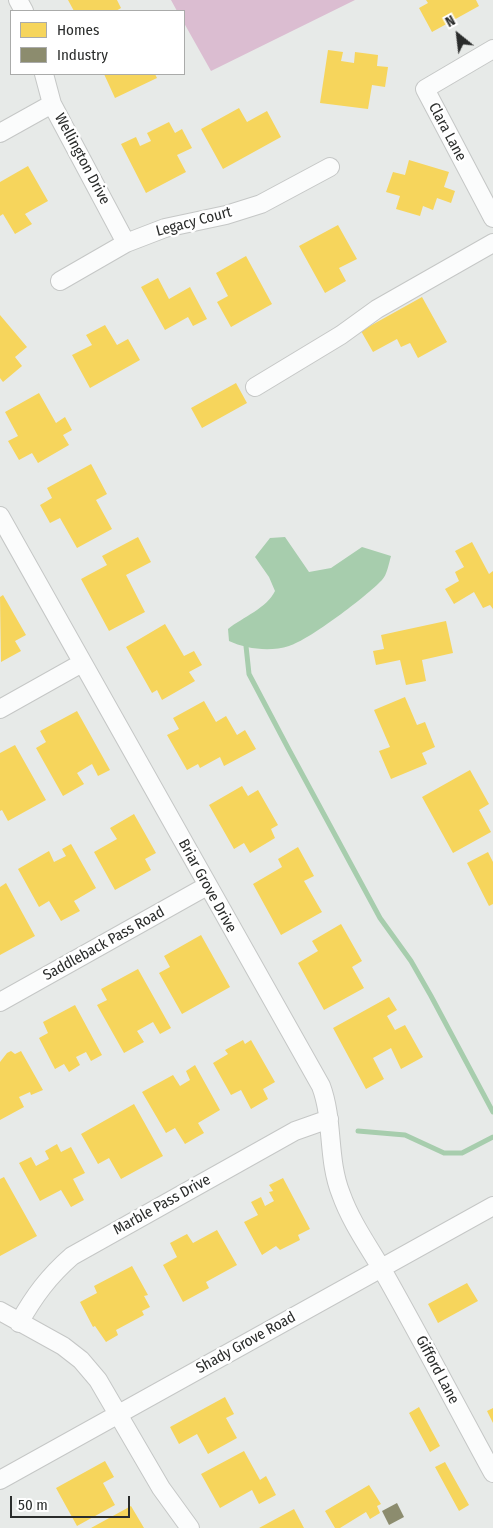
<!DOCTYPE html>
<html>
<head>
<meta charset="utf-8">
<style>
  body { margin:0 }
  #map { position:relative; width:493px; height:1528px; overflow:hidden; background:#e7eae8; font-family:"Fira Sans Condensed",sans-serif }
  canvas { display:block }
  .legend { position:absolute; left:10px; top:10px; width:175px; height:65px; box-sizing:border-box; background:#fff; border:1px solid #aaabaa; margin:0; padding:6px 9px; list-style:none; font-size:15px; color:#2a2c2b }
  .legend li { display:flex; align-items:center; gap:10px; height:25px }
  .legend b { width:25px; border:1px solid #aaabaa }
  .north { position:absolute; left:433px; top:10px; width:50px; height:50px; -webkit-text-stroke:4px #fff; paint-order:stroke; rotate:331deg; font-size:14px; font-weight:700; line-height:20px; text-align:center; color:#2a2c2b }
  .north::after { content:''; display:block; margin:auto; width:18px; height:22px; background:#2a2c2b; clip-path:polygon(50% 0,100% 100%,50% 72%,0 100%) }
  .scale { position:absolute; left:10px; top:1496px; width:120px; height:22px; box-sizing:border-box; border:2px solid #2a2c2b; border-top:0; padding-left:6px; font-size:15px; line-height:18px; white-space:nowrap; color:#2a2c2b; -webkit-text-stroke:4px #fff; paint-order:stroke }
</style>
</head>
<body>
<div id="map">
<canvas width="493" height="1528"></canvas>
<ul class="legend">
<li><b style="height:14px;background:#f6d55c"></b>Homes</li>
<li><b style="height:14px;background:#8c8c6e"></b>Industry</li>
</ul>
<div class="north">N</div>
<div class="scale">50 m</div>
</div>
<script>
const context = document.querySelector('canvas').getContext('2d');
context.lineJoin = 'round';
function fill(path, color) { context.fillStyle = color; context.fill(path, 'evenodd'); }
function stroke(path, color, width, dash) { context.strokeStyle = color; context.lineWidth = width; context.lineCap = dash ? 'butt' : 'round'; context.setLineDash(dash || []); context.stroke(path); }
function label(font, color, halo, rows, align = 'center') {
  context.font = font + ' "Fira Sans Condensed",sans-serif'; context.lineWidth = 5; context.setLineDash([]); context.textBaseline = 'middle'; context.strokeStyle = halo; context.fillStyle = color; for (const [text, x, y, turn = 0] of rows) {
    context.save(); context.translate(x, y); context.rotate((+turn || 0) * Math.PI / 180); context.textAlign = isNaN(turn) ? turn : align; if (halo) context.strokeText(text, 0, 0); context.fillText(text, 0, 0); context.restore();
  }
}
fill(new Path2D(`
  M171,0H355L211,71L184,23V11H177Z`), '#dbbdd1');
fill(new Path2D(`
  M285,537L309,572L331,568L362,547L391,556C389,563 387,575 382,580C367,596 309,640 289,646C270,652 246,649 229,641L228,629C243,617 267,608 275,591L269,577L255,557L270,538Z`), '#a7cdad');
fill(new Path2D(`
  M68,0H117L121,8L116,11H74Z
  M426,0H476L479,6L432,32L419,8L428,3Z
  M328,50L343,52L341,61L354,63L355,52L378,55L377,66L388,67L385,87L372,85L368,109L320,103Z
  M104,74H155L157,78L115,98Z
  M239,108L247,122L267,111L281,137L223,169L201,129Z
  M169,122L175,133L182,129L192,148L177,155L186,172L146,193L121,144L136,137L140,146L151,141L147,133Z
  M409,160L449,172L444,187L455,191L451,203L437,198L433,210L423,206L420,216L396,209L400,196L386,192L393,172L405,175Z
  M28,166L48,201L25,214L32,224L15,234L3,214L0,216V182Z
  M338,225L357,259L339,268L346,281L325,293L299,246Z
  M246,256L272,304L231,327L217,302L228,296L216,273Z
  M158,278L169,299L190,287L207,319L193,326L188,317L165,330L141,287Z
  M422,297L447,342L418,358L410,343L401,347L397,339L373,352L361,331Z
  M0,315L27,347L15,357L22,366L3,382L0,378Z
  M105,325L117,345L128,339L140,360L90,388L72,355L92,345L86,335Z
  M236,383L247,403L202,428L191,408Z
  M39,393L56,423L65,417L72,430L63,435L69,445L38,463L32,453L19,460L8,441L18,436L5,412Z
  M91,464L107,494L96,500L112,529L77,548L60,518L50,523L40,505L52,498L47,488Z
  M138,537L151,562L126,575L145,612L109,631L81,579L107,565L102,556Z
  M472,542L489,574L493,571V609L490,605L483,608L474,592L454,604L445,589L459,581L455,572L464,567L455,551Z
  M3,595L26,635L15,641L21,651L1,662L0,597Z
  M446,621L453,653L422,660L426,681L406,685L400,660L376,665L373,651L384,649L381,635Z
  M165,624L184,656L194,651L202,665L189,672L195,681L162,700L157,690L152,693L126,647Z
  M405,697L417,725L425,722L435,747L422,753L427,764L391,779L379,751L390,747L374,710Z
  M204,701L216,722L226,716L237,735L245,730L256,749L224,766L220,757L200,768L198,764L187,770L167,735L179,729L173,718Z
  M77,711L110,770L98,776L92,764L77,773L84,784L63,796L36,748L46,742L40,731Z
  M15,745L46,800L8,821L2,810L0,811V753Z
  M470,770L489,804L479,810L491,832L453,853L422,797Z
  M242,786L248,796L258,790L278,825L271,829L275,838L250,853L244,843L234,849L209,805Z
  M134,814L156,853L145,859L151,870L115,890L94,852L117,839L110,828Z
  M71,844L96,888L74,901L80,911L61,921L49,901L39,907L18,869L49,851L54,862L66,856L62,849Z
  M298,847L314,876L304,881L322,912L281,935L253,884L282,867L278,859Z
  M488,852L493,862V904L489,906L467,863Z
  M6,883L35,936L0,955V887Z
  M341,924L362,961L352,967L364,988L324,1010L298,963L318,951L312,941Z
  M201,935L230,987L182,1014L159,973L170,967L164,956Z
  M138,969L171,1028L160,1034L153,1022L137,1031L144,1042L124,1053L97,1005L107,1000L101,989Z
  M389,997L397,1010L387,1016L395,1030L405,1025L423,1057L401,1069L391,1048L373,1058L384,1079L366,1089L333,1028Z
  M75,1005L102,1055L91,1061L86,1052L76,1057L80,1065L69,1072L64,1064L55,1069L39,1038L48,1033L43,1022Z
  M243,1040L245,1044L251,1040L275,1082L263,1089L268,1099L251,1109L241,1090L231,1095L213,1063L228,1054L225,1050Z
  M11,1051L15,1054L21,1051L43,1090L31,1095L30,1092L19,1097L24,1107L0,1120V1062L7,1053Z
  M195,1065L220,1110L198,1123L204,1133L185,1144L175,1128L166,1133L142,1092L173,1075L180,1086L190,1080L186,1071Z
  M134,1104L163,1156L121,1179L109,1158L98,1164L81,1134Z
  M57,1144L61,1152L71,1147L85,1173L73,1179L84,1200L71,1207L61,1190L40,1201L19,1163L31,1157L36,1166L49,1159L45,1151Z
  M4,1177L37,1236L0,1256V1179Z
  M283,1178L310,1229L298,1235L300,1240L280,1250L276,1246L262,1255L244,1222L258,1215L251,1202L261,1197L265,1206L274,1201L269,1192L273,1191L269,1185Z
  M217,1230L237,1265L206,1282L209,1288L183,1302L163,1265L177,1257L170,1243L187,1234L193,1243Z
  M132,1266L148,1295L144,1296L150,1307L142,1311L144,1315L116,1330L118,1335L106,1342L95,1326L93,1327L80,1302L97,1293L94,1286Z
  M467,1283L478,1301L438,1323L428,1304Z
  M225,1397L234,1414L226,1418L237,1438L208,1454L197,1434L179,1444L170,1427Z
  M419,1407L440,1446L430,1452L409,1413Z
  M493,1408V1423L487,1411Z
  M244,1451L260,1480L266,1476L276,1495L259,1504L252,1490L220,1508L201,1474Z
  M105,1461L114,1477L103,1483L115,1505L77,1526L56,1488Z
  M445,1462L469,1505L459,1511L435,1467Z
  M369,1485L381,1504L377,1506L380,1513L370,1519L366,1512L340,1528H335L325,1511Z
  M131,1506L144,1528H91Z
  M294,1509L304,1528H259Z`), '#f6d55c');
fill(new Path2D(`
  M397,1503L404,1517L389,1525L382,1511Z`), '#8c8c6e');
stroke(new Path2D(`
  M246,646L249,674L288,748L380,918L411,961L431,996L493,1112
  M358,1131L405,1135L444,1153H462L493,1137`), '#a7cdad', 5);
const minor = new Path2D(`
  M18,0L24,11
  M493,49L425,89L493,218
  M44,74L52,104L126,243
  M0,133L52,104
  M60,281L126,243L165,228L226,215L261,204L330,167
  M255,387L341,335L377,309L493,243
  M0,516L321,1086C334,1121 327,1159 341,1194C352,1225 372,1251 388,1280C424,1344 458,1409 493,1473
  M0,709L82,663
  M0,1002L207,886
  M0,1311L63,1346L81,1360L98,1380L161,1488L190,1528
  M19,1323C34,1296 49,1276 72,1256L295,1131L329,1119
  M0,1480L493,1206`);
stroke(minor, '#c5c7c6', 20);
stroke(minor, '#fbfcfc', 18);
label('15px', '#2a2c2b', '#fff', [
  ["Clara Lane",447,132,62],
  ["Wellington Drive",82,159,62],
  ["Legacy Court",194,222,-15],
  ["Briar Grove Drive",207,886,61],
  ["Saddleback Pass Road",104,944,-29],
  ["Marble Pass Drive",162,1205,-29],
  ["Shady Grove Road",246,1343,-29],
  ["Gifford Lane",437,1370,62]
]);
</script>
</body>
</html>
